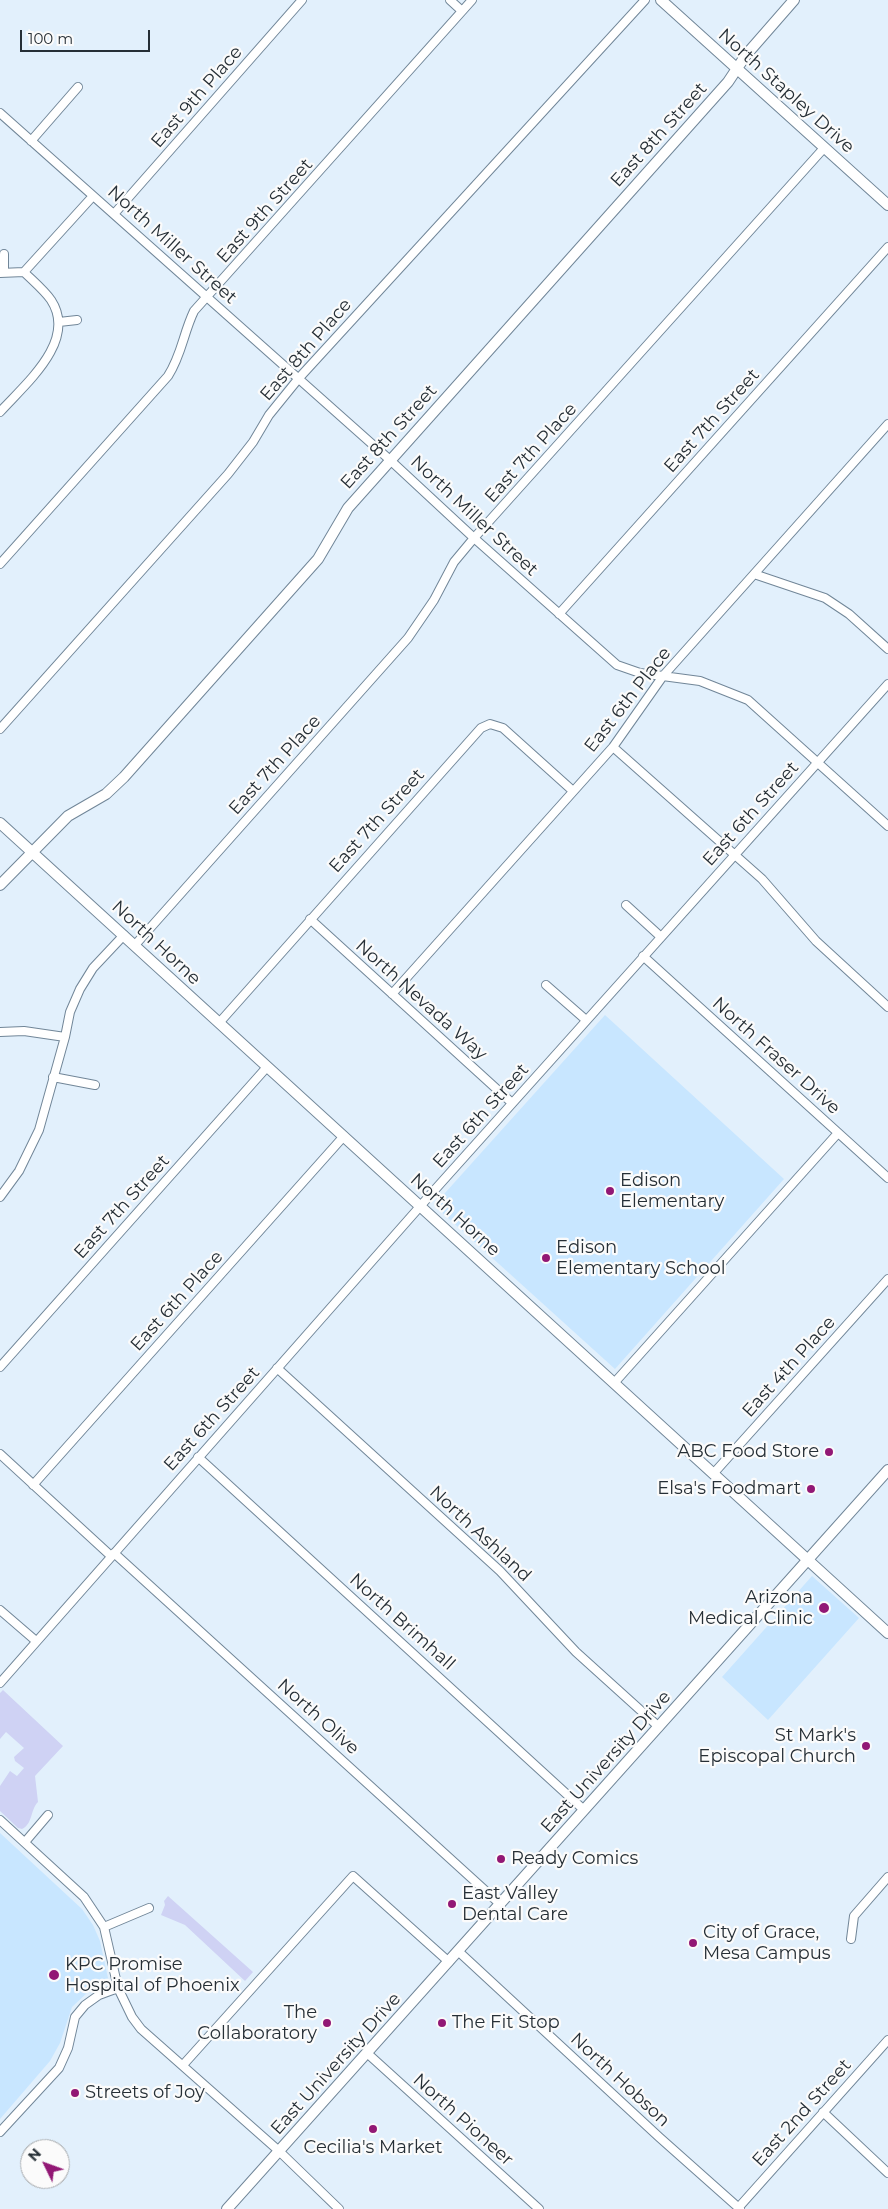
<!DOCTYPE html>
<html>
<head>
<meta charset="utf-8">
<style>
  body { margin:0 }
  #map { position:relative; width:888px; height:2209px; overflow:hidden; background:#e2f0fc; font-family:Montserrat,sans-serif }
  canvas { display:block }
  .north { position:absolute; left:20px; top:2139px; width:50px; height:50px; box-sizing:border-box; background:#fbfbfb; border:1px solid #a6a9ac; border-radius:50%; rotate:312deg; font-size:14px; font-weight:700; line-height:20px; text-align:center; color:#262f36 }
  .north::after { content:''; display:block; margin:auto; width:18px; height:22px; background:#921875; clip-path:polygon(50% 0,100% 100%,50% 72%,0 100%) }
  .scale { position:absolute; left:20px; top:30px; width:130px; height:22px; box-sizing:border-box; border:2px solid #262f36; border-top:0; padding-left:6px; font-size:15px; line-height:18px; white-space:nowrap; color:#262f36; -webkit-text-stroke:4px #fbfbfb; paint-order:stroke }
</style>
</head>
<body>
<div id="map">
<canvas width="888" height="2209"></canvas>
<div class="north">N</div>
<div class="scale">100 m</div>
</div>
<script>
const context = document.querySelector('canvas').getContext('2d');
context.lineJoin = 'round';
function fill(path, color) { context.fillStyle = color; context.fill(path, 'evenodd'); }
function stroke(path, color, width, dash) { context.strokeStyle = color; context.lineWidth = width; context.lineCap = dash ? 'butt' : 'round'; context.setLineDash(dash || []); context.stroke(path); }
function label(font, color, halo, rows, align = 'center') {
  context.font = font + ' Montserrat,sans-serif'; context.lineWidth = 4.5; context.setLineDash([]); context.textBaseline = 'middle'; context.strokeStyle = halo; context.fillStyle = color; for (const [text, x, y, turn = 0] of rows) {
    context.save(); context.translate(x, y); context.rotate((+turn || 0) * Math.PI / 180); context.textAlign = isNaN(turn) ? turn : align; if (halo) context.strokeText(text, 0, 0); context.fillText(text, 0, 0); context.restore();
  }
}
fill(new Path2D(`
  M605,1015L784,1179L615,1369L436,1207V1203Z
  M812,1576L859,1618L768,1720L722,1677Z
  M0,1833L82,1909L93,1925L100,1941L108,1978L104,1984L87,1993L72,2007L60,2043L50,2061L0,2119Z`), '#c8e6ff');
fill(new Path2D(`
  M3,1690L63,1746L35,1776L38,1802C30,1810 33,1824 22,1829L18,1828L0,1811V1786L10,1771L17,1776L24,1768L15,1761L14,1757L24,1748L6,1732L0,1739V1693Z
  M168,1896L253,1972L245,1981L185,1925L161,1915L165,1905L164,1901Z`), '#cfd2f4');
const street = new Path2D(`
  M450,0L462,11
  M0,113L390,460L474,538L617,665L640,673L700,681L748,700L888,826
  M31,141L78,87
  M114,214L302,0
  M4,254V272
  M0,273L24,272L93,196
  M59,322L77,320
  M0,412C25,384 78,341 51,300C44,290 33,281 24,272
  M0,564L168,376C182,354 183,334 194,311L472,0
  M754,574L825,598L849,614L888,649
  M559,614L888,247
  M0,729L228,474L253,442L269,415L299,378L645,0
  M613,747L762,879L816,941L888,1007
  M626,905L661,937
  M310,919L512,1103
  M135,945L408,638L434,600L454,562L474,538L824,148
  M643,956L888,1178
  M546,985L586,1020
  M392,994L613,747L663,676L888,424
  M219,1023L481,728L490,724L503,728L573,791
  M0,1032L24,1031L65,1037
  M53,1077L95,1085
  M0,1197L19,1171L39,1130L65,1037L70,1012L80,989L93,968L124,935
  M0,1367L267,1067
  M277,1368L500,1571L576,1652L659,1727
  M615,1382L838,1133
  M0,1454L111,1556
  M198,1457L584,1810
  M713,1474L888,1279
  M33,1485L344,1136
  M114,1553L500,1904
  M0,1610L36,1641
  M0,1683L431,1194L888,684
  M0,1820L84,1897L104,1927L118,1988L132,2017L141,2029L279,2151L339,2209
  M25,1842L48,1815
  M104,1927L149,1908
  M851,1939L854,1916L888,1877
  M458,1951L659,2137L740,2209
  M367,2053L539,2209
  M183,2065L353,1876L449,1962
  M823,2112L888,2173
  M0,2132L59,2068L68,2048L75,2017L85,2005L99,1995L118,1988
  M739,2207L888,2040`);
const secondary = new Path2D(`
  M661,0L888,205
  M0,823L888,1633
  M0,885L68,816L106,794L124,777L318,559L348,508L728,82L746,55L794,0
  M227,2209L888,1470`);
stroke(street, '#718698', 10);
stroke(secondary, '#718698', 12);
stroke(street, '#fff', 8);
stroke(secondary, '#fff', 10);
for (const [x, y, r, color] of [
  [610,1191,5,"#921875"],
  [546,1258,5,"#921875"],
  [829,1452,5,"#921875"],
  [811,1489,5,"#921875"],
  [824,1608,6,"#921875"],
  [866,1746,5,"#921875"],
  [501,1859,5,"#921875"],
  [452,1904,5,"#921875"],
  [693,1943,5,"#921875"],
  [54,1975,6,"#921875"],
  [327,2023,5,"#921875"],
  [442,2023,5,"#921875"],
  [75,2093,5,"#921875"],
  [373,2129,5,"#921875"]
]) { const dot = new Path2D(); dot.arc(x, y, r, 0, 2 * Math.PI); context.fillStyle = color; context.fill(dot); stroke(dot, '#fbfbfb', 2); }
label('18px', '#262f36', '#fbfbfb', [
  ["North Stapley Drive",786,91,42],
  ["East 9th Place",197,97,-49],
  ["East 8th Street",659,135,-48],
  ["East 9th Street",265,211,-48],
  ["North Miller Street",172,245,42],
  ["East 8th Place",306,350,-49],
  ["East 7th Street",712,421,-48],
  ["East 8th Street",389,437,-48],
  ["East 7th Place",531,453,-48],
  ["North Miller Street",474,516,43],
  ["East 6th Place",628,700,-52],
  ["East 7th Place",275,765,-48],
  ["East 6th Street",751,814,-48],
  ["East 7th Street",377,821,-48],
  ["North Horne",156,943,43],
  ["North Nevada Way",421,1000,42],
  ["North Fraser Drive",776,1056,42],
  ["East 6th Street",481,1116,-48],
  ["East 7th Street",122,1207,-48],
  ["North Horne",455,1215,42],
  ["East 6th Place",177,1301,-48],
  ["East 4th Place",789,1367,-48],
  ["East 6th Street",212,1419,-48],
  ["North Ashland",480,1534,43],
  ["North Brimhall",402,1622,42],
  ["North Olive",318,1717,42],
  ["East University Drive",606,1762,-48],
  ["East University Drive",336,2064,-48],
  ["North Hobson",620,2080,43],
  ["East 2nd Street",802,2113,-48],
  ["North Pioneer",463,2120,42]
]);
label('18px', '#262f36', '#fbfbfb', [
  ["Edison",620,1181],
  ["Elementary",620,1202],
  ["Edison",556,1248],
  ["Elementary School",556,1269],
  ["ABC Food Store",819,1452,"right"],
  ["Elsa's Foodmart",801,1489,"right"],
  ["Arizona",813,1598,"right"],
  ["Medical Clinic",813,1619,"right"],
  ["St Mark's",856,1736,"right"],
  ["Episcopal Church",856,1757,"right"],
  ["Ready Comics",511,1859],
  ["East Valley",462,1894],
  ["Dental Care",462,1915],
  ["City of Grace,",703,1933],
  ["Mesa Campus",703,1954],
  ["KPC Promise",65,1965],
  ["Hospital of Phoenix",65,1986],
  ["The",317,2013,"right"],
  ["Collaboratory",317,2034,"right"],
  ["The Fit Stop",452,2023],
  ["Streets of Joy",85,2093],
  ["Cecilia's Market",373,2148,"center"]
], 'left');
</script>
</body>
</html>
